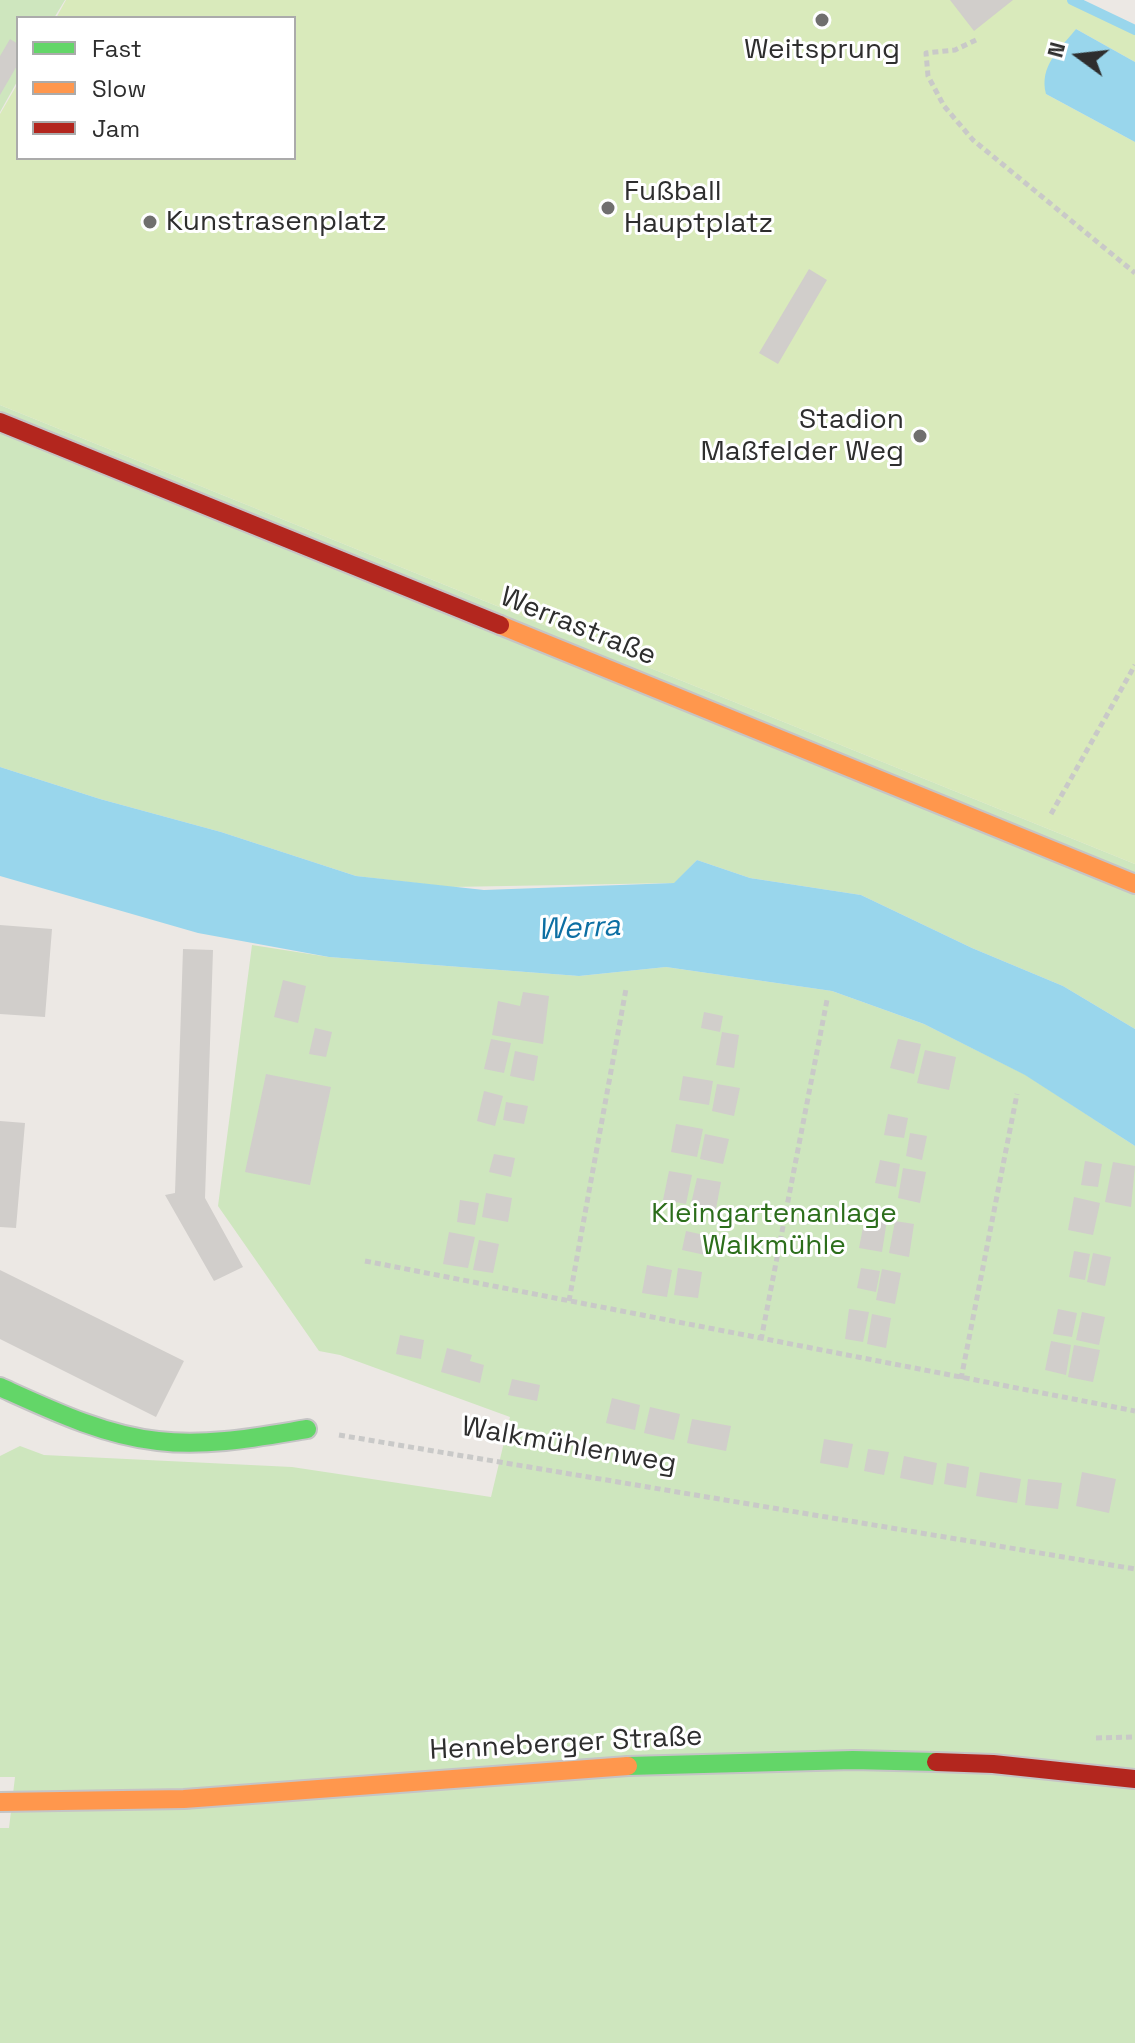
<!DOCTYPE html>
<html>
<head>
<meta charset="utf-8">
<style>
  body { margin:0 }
  #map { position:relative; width:1135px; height:2043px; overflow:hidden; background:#ece8e4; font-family:"Space Grotesk",sans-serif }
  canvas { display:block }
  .legend { position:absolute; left:16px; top:16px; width:280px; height:144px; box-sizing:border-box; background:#fff; border:2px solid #ababab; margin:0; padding:10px 14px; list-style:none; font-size:24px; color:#2e2e2e }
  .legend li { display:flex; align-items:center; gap:16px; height:40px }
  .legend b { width:40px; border:2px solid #ababab }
  .north { position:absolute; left:1039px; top:16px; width:80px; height:80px; -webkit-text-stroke:6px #fff; paint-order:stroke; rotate:285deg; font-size:22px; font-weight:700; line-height:32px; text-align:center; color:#2e2e2e }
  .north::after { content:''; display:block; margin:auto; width:28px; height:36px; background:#2e2e2e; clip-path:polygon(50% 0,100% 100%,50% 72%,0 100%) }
</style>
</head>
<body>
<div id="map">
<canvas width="1135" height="2043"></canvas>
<ul class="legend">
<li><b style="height:10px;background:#63d668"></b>Fast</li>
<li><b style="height:10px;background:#ff974d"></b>Slow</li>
<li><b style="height:10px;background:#b3261e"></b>Jam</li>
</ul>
<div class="north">N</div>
</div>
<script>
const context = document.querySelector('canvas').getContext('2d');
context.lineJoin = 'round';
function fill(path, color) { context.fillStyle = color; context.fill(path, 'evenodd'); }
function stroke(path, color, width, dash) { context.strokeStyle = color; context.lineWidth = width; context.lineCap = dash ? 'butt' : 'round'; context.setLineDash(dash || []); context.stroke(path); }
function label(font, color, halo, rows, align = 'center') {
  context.font = font + ' "Space Grotesk",sans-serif'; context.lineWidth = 6; context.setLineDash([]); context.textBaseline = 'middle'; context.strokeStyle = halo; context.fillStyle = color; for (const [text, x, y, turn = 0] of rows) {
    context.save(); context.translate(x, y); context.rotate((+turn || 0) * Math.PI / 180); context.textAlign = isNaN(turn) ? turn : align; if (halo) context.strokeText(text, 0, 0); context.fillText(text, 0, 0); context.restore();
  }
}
fill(new Path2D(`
  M0,0H65L54,18H18V80L0,112Z
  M0,405L1135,864V1029L1063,986L972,948L861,895L750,878L697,860L675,883L450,887L356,876L221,832L100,799L0,767Z
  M252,945L329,957L579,976L666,967L832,991L924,1024L1026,1075L1135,1146V2043H0V1828H9L15,1777H0V1456L20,1446L44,1455L292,1467L491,1497L510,1417L340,1355L319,1351L218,1206Z`), '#cee6be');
fill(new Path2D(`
  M66,0H1077L1135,31V62L1076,29L1046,94L1135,142V864L0,405V114L18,83V158H294V18H56Z`), '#d9eabb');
fill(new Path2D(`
  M1076,29L1135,62V142L1046,94C1039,66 1059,50 1076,29Z
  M0,767L100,799L221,832L356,876L484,890L674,883L697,860L750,878L861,895L972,948L1063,986L1135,1029V1146L1025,1075L924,1024L832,991L666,967L579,976L329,957L198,933L0,876Z`), '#99d6ec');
stroke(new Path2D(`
  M1072,0L1135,30`), '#99d6ec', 10);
fill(new Path2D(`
  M950,0H1013L974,31Z
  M10,39L18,44V64L0,95V56Z
  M809,269L827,280L778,364L759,353Z
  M0,925L52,929L45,1017L0,1014Z
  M183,949L213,950L205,1198L243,1267L214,1281L165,1195L175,1193Z
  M283,980L306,986L298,1023L274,1017Z
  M523,992L549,996L543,1044L492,1035L498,1001L520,1006Z
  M704,1012L723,1016L720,1032L701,1028Z
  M315,1028L332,1032L326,1057L309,1054Z
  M722,1032L739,1035L734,1068L716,1065Z
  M491,1039L511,1043L504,1073L484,1069Z
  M898,1039L921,1044L914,1074L890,1068Z
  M925,1050L956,1057L949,1090L917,1083Z
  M515,1051L538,1056L534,1081L510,1076Z
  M266,1074L331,1087L310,1185L245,1172Z
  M683,1076L713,1081L709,1105L679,1100Z
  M717,1084L740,1088L734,1116L712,1111Z
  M484,1091L503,1096L495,1126L477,1121Z
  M506,1102L528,1106L524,1124L503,1120Z
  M888,1114L908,1118L904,1138L884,1135Z
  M0,1121L25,1123L16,1228L0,1227Z
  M676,1124L703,1129L697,1157L671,1152Z
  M910,1133L927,1136L922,1160L906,1156Z
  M705,1134L729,1139L723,1164L700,1159Z
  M494,1154L515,1158L511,1177L489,1172Z
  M880,1160L900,1164L896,1187L875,1183Z
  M1085,1161L1102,1164L1098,1187L1081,1185Z
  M1113,1162L1135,1166L1131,1207L1105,1202Z
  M903,1168L926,1172L920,1203L898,1198Z
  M669,1171L692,1175L686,1204L663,1200Z
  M697,1178L721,1182L716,1209L691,1204Z
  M486,1193L512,1198L508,1222L482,1217Z
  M1074,1197L1100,1203L1093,1235L1068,1230Z
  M460,1200L479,1203L475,1225L457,1222Z
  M865,1217L887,1220L882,1252L859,1248Z
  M895,1221L914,1224L909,1257L889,1253Z
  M686,1231L709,1236L705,1255L682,1250Z
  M449,1232L475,1237L468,1268L443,1264Z
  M479,1240L499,1244L493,1273L473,1270Z
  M1074,1251L1090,1254L1085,1280L1069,1277Z
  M1093,1253L1111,1257L1105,1286L1087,1282Z
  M647,1265L672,1270L667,1297L642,1293Z
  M678,1268L702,1272L698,1298L674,1295Z
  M861,1268L880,1271L876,1292L857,1288Z
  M882,1269L901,1273L895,1304L876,1300Z
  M0,1270L184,1361L156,1417L0,1339Z
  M849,1309L869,1312L863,1342L845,1339Z
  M1058,1309L1077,1313L1072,1337L1053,1334Z
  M1082,1312L1105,1317L1099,1345L1076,1340Z
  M872,1314L891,1318L886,1348L867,1344Z
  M400,1335L424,1340L421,1359L396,1354Z
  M1051,1341L1071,1345L1066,1375L1045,1370Z
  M1074,1345L1100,1350L1093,1382L1068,1377Z
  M447,1348L472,1355L470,1361L484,1365L480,1383L441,1372Z
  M512,1379L540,1385L537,1401L508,1395Z
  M612,1398L640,1405L635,1430L606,1423Z
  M650,1407L680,1414L674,1440L644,1433Z
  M692,1419L731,1426L726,1451L687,1443Z
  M824,1439L853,1444L848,1468L820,1463Z
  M868,1449L889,1452L884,1475L864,1471Z
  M904,1456L937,1463L933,1485L900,1478Z
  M947,1463L969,1467L966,1488L944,1484Z
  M980,1472L1021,1479L1017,1503L976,1496Z
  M1082,1472L1116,1479L1109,1513L1076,1506Z
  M1028,1479L1062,1483L1058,1509L1025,1505Z`), '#d1cecb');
const fast = new Path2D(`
  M0,1387C51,1410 103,1435 158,1441C208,1447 258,1437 307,1429
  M628,1766L853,1760L936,1762`);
const slow = new Path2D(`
  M500,625L1135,884
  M0,1802L184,1799L628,1766`);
const jam = new Path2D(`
  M0,422L500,625
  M936,1762L993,1764L1135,1779`);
stroke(fast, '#c5c4c5', 22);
stroke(slow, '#c5c4c5', 22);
stroke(jam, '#c5c4c5', 22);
stroke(new Path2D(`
  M976,40L955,50L926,53L928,76L944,106L973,140L1135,273
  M1051,814L1135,665
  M365,1261L1135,1411
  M569,1301L626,989
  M761,1340L827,1000
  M961,1379L1017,1094
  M339,1435L1135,1569
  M1096,1738L1135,1737`), '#c9c9c8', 5, [6, 4]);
stroke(fast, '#63d668', 18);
stroke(slow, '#ff974d', 18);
stroke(jam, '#b3261e', 18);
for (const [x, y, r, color] of [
  [822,20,8,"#706f6e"],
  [608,208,8,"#706f6e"],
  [150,222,8,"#706f6e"],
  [920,436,8,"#706f6e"]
]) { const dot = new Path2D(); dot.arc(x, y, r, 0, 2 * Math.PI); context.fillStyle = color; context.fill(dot); stroke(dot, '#fff', 3); }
label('28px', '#2e2e2e', '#fff', [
  ["Weitsprung",822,50,"center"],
  ["Fußball",624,192],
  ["Hauptplatz",624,224],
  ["Kunstrasenplatz",166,222],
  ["Stadion",904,420,"right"],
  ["Maßfelder Weg",904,452,"right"]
], 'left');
label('28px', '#2e2e2e', '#fff', [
  ["Werrastraße",578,627,22],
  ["Walkmühlenweg",569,1446,10],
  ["Henneberger Straße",566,1744,-3]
]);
label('28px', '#2c6e1b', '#fff', [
  ["Kleingartenanlage",774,1214],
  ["Walkmühle",774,1246]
]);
label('italic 30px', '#0d6fa3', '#fff', [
  ["Werra",579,929,-3]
]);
</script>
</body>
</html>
